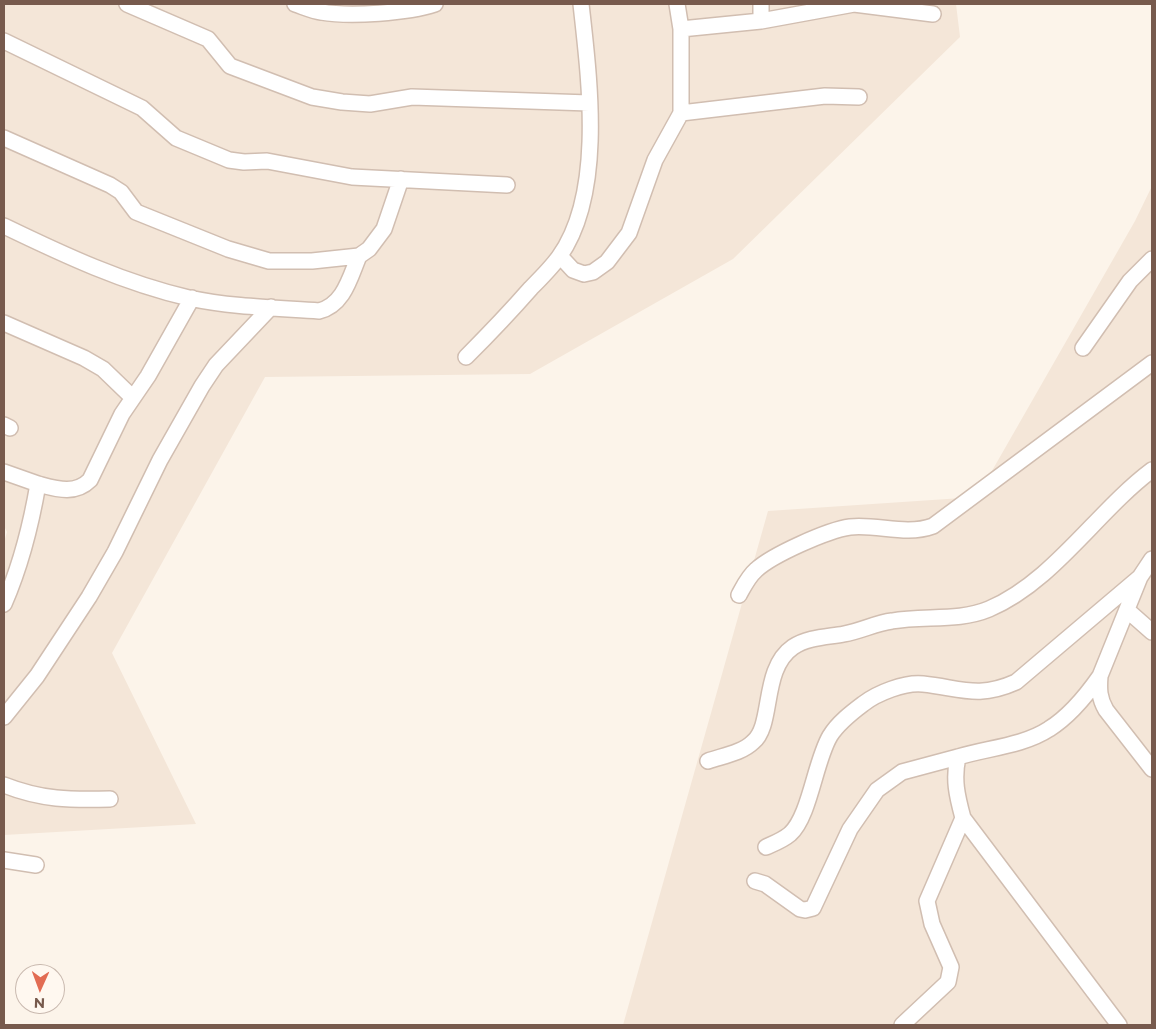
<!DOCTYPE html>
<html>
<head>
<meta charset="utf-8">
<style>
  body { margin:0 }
  #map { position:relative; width:1156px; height:1029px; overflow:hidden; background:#fcf4ea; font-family:Montserrat,sans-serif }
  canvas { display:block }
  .frame { position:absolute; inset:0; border:5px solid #775a4d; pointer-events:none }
  .north { position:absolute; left:15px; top:964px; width:50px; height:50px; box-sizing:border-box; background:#fff8f0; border:1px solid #c9b9af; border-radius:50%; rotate:182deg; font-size:14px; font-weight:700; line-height:20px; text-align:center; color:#775a4d }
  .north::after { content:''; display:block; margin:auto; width:18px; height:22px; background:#e26c53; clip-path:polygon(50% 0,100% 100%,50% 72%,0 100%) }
</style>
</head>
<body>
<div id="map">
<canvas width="1156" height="1029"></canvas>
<div class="frame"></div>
<div class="north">N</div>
</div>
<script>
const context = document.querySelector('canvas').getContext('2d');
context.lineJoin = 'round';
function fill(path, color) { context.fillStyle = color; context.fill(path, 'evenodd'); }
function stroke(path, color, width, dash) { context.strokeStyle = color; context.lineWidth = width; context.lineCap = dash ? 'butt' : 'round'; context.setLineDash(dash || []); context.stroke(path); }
fill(new Path2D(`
  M4,4H956L960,37L733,259L530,374L265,377L112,653L196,824L4,835V542L7,532L4,526Z
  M1152,186V1025H623L768,511L977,497L1135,221Z`), '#f4e6d8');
const minor = new Path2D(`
  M127,4L208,39L230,66L312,97L342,102L370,104L412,97L589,103
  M295,4C304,7 313,11 321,12C350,17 408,13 435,4
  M761,21V4
  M681,29L761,21L854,4L933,14
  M4,41L142,108L176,138L229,160L244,162L267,161L352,177L507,185
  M681,113L825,96L859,97
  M4,138L110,185L121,192L136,212L228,249L269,261H312L359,256L369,249L384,229L401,179
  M4,226C64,255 124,283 189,298C231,307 276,308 319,311C344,305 350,277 359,256
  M560,256L573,270L584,274L593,272L607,262L629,233L655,160L681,113V29L677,4
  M4,323L84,358L103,369L132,397
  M1083,348L1130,281L1152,259
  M466,357C489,334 510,312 531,288C541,278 551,268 559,257C605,193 589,77 581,4
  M4,425L10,428
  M4,472L38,484
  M1152,559L1140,577L1100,676C1099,689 1099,698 1106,710L1152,769
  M739,595C744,586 748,577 756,570C772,555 828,530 850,527C879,524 905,536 933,526L1152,363
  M4,604C21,565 31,525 38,484C57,489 75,495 90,480L122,414L148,376L192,298
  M1127,610L1152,632
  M1100,676C1086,696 1070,716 1049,729C1023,746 987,748 958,757C953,779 957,796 963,818L1119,1025
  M4,717L37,676L89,597L115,552L160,460L202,386L216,365L271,307
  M708,761C722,756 742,753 753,742C774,725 761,669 793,647C808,637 828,637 844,634C861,631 876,623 892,621C924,615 958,622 989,609C1053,582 1097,511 1152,470
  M4,785C42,800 70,800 110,799
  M766,847C775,843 783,840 790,834C810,816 815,761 830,736C838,723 851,713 863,704C877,693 905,682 923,684C961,688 978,699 1016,682L1140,577
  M4,860L36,865
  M755,881L765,884L800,909L805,910L813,908L850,829L877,790L902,772L958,757
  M902,1025L948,982L951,967L932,924L927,901L963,818`);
stroke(minor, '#d1beb1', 18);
stroke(minor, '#fff', 15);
</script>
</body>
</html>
